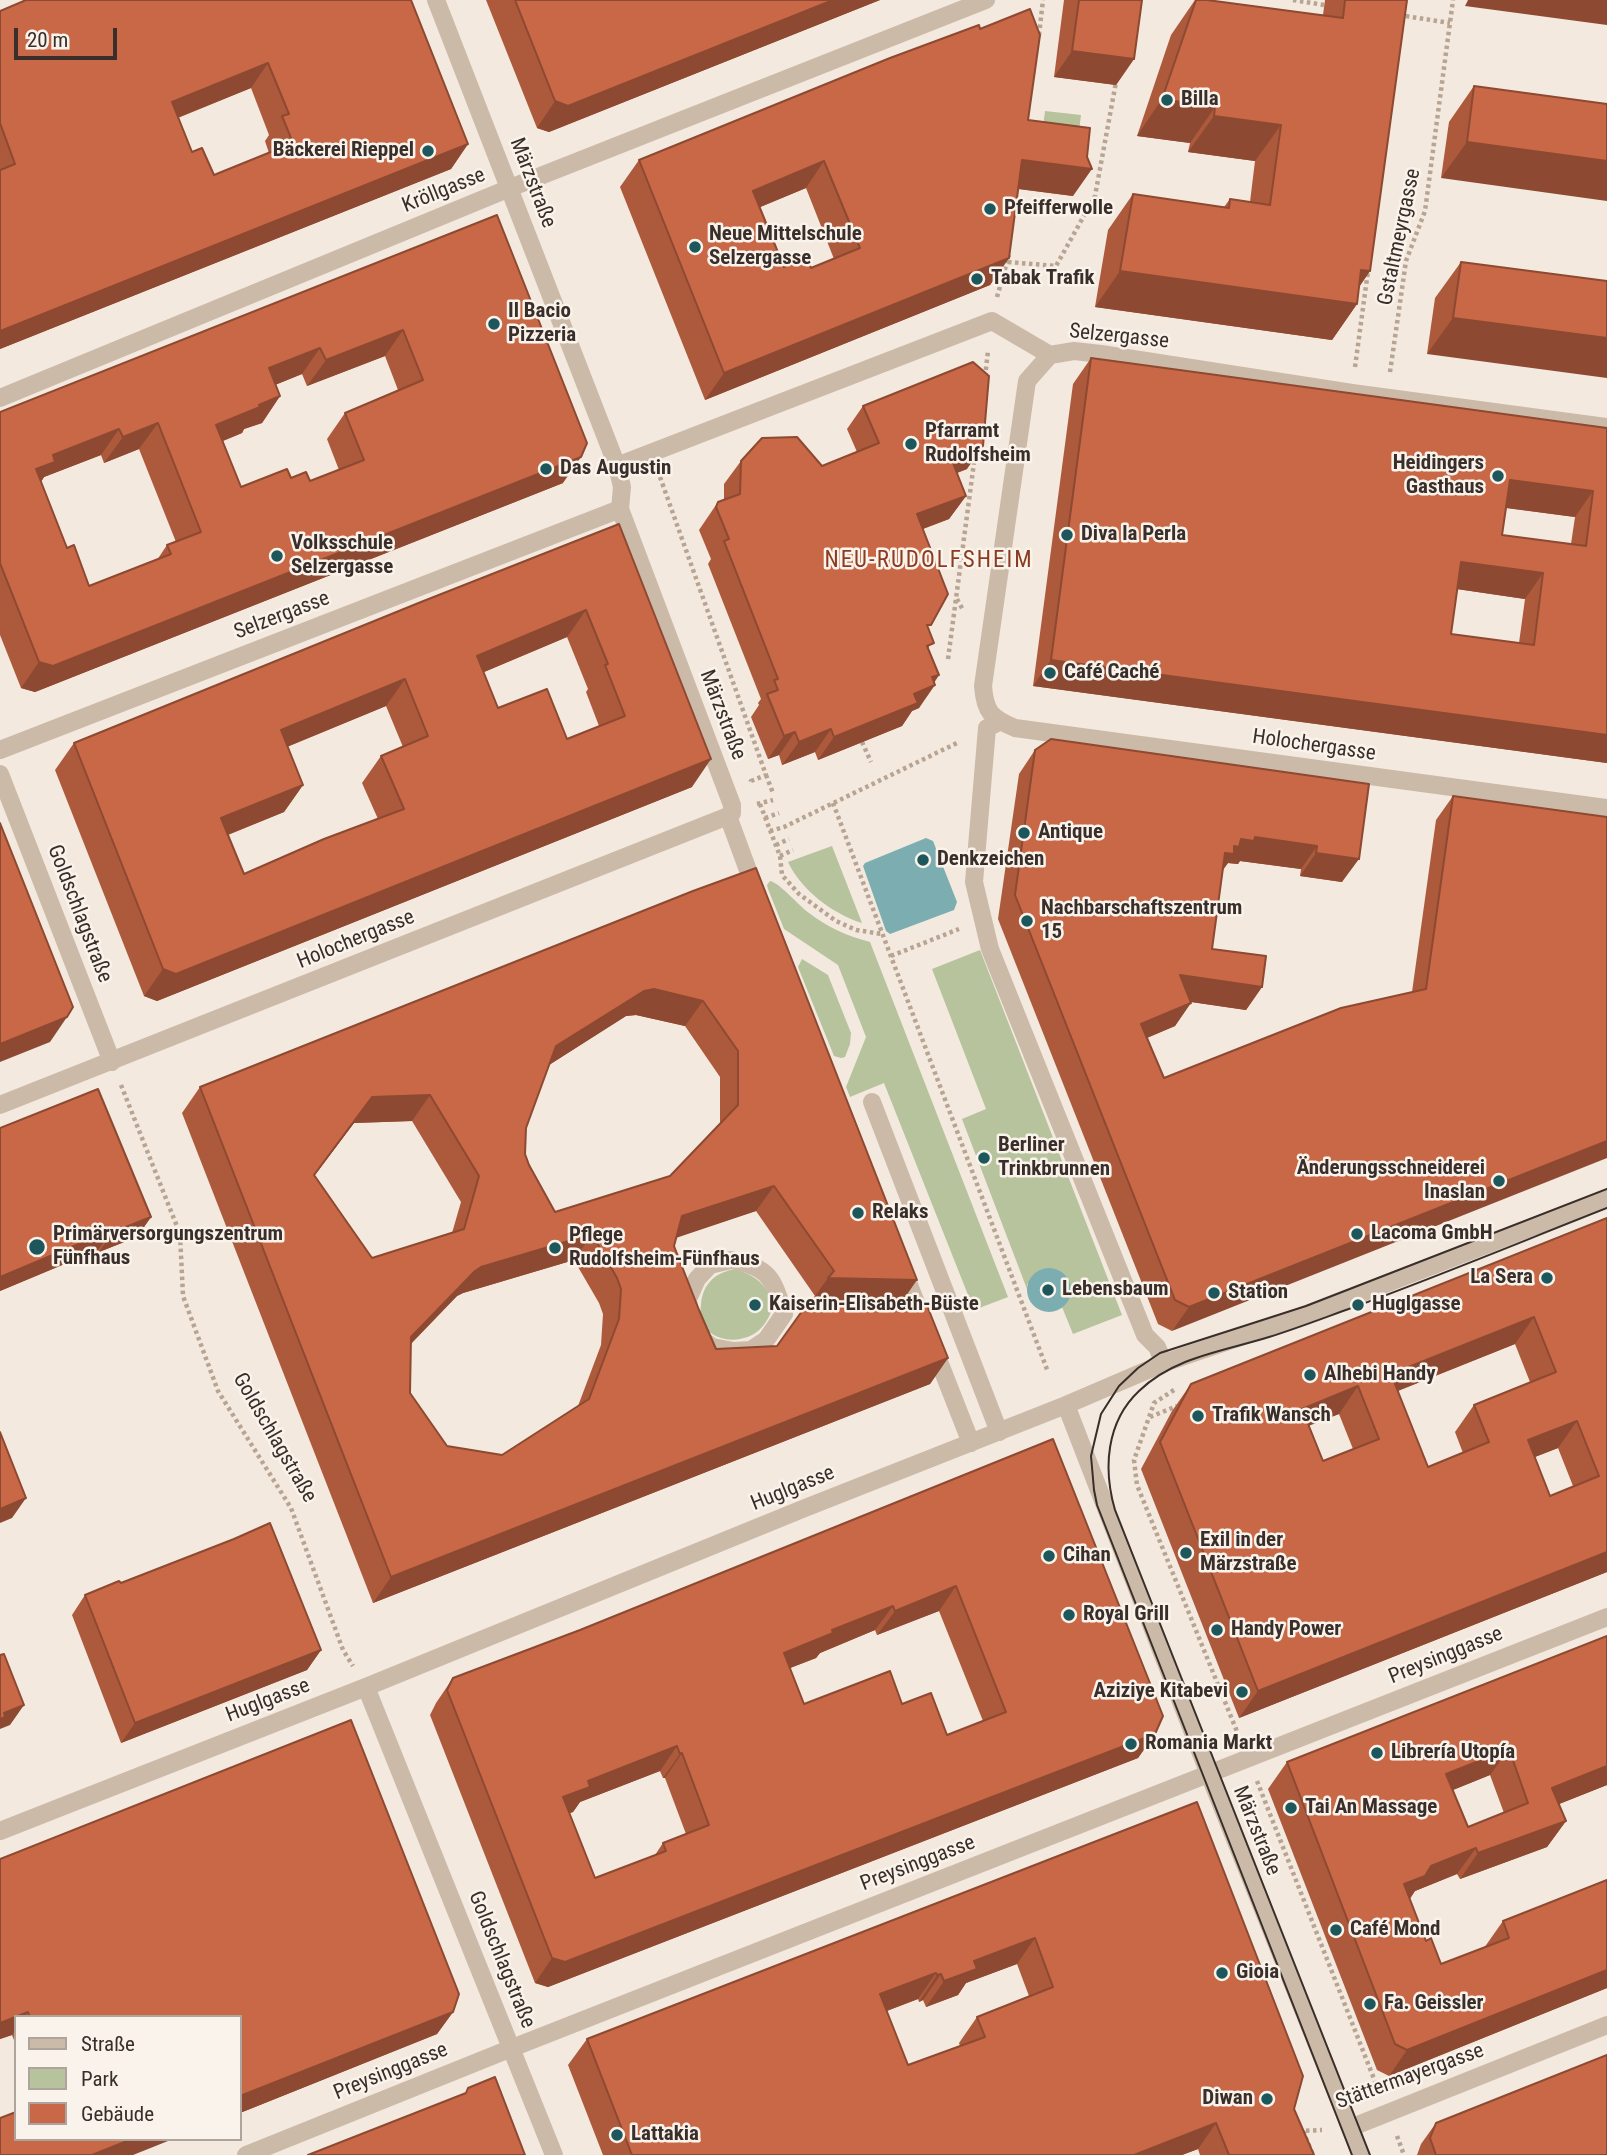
<!DOCTYPE html>
<html>
<head>
<meta charset="utf-8">
<style>
  body { margin:0 }
  #map { position:relative; width:1607px; height:2155px; overflow:hidden; background:#f3e9de; font-family:"Roboto Condensed",sans-serif }
  canvas { display:block }
  .legend { position:absolute; left:14px; top:2015px; width:228px; height:126px; box-sizing:border-box; background:#faf3eb; border:2px solid #ada49d; margin:0; padding:9px 12px; list-style:none; font-size:21px; color:#392e29 }
  .legend li { display:flex; align-items:center; gap:14px; height:35px }
  .legend b { width:35px; border:2px solid #ada49d }
  .scale { position:absolute; left:14px; top:28px; width:103px; height:32px; box-sizing:border-box; border:4px solid #392e29; border-top:0; padding-left:9px; font-size:21px; line-height:24px; white-space:nowrap; color:#392e29; -webkit-text-stroke:5px #faf3eb; paint-order:stroke }
</style>
</head>
<body>
<div id="map">
<canvas width="1607" height="2155"></canvas>
<ul class="legend">
<li><b style="height:9px;background:#ccbaa9"></b>Straße</li>
<li><b style="height:19px;background:#b6c39d"></b>Park</li>
<li><b style="height:19px;background:#c96846"></b>Gebäude</li>
</ul>
<div class="scale">20 m</div>
</div>
<script>
const context = document.querySelector('canvas').getContext('2d');
context.lineJoin = 'round';
function fill(path, color) { context.fillStyle = color; context.fill(path, 'evenodd'); }
function stroke(path, color, width, dash) { context.strokeStyle = color; context.lineWidth = width; context.lineCap = dash ? 'butt' : 'round'; context.setLineDash(dash || []); context.stroke(path); }
function label(font, color, halo, rows, align = 'center') {
  context.font = font + ' "Roboto Condensed",sans-serif'; context.lineWidth = 5; context.setLineDash([]); context.textBaseline = 'middle'; context.strokeStyle = halo; context.fillStyle = color; for (const [text, x, y, turn = 0] of rows) {
    context.save(); context.translate(x, y); context.rotate((+turn || 0) * Math.PI / 180); context.textAlign = isNaN(turn) ? turn : align; if (halo) context.strokeText(text, 0, 0); context.fillText(text, 0, 0); context.restore();
  }
}
fill(new Path2D(`
  M1045,111L1081,115L1076,155L1040,151Z
  M832,846L862,923C833,914 801,890 788,862Z
  M770,881C780,883 799,906 809,913C827,927 847,936 870,942L1008,1297L974,1310L884,1083L850,1097L846,1087L866,1037L838,965L784,929L768,889L767,885Z
  M980,950L1122,1315L1073,1334L1062,1307L1068,1300L1027,1284V1289L962,1119L986,1109L932,969Z
  M802,959L828,975L851,1033L850,1044L845,1057L841,1058L834,1056L798,967Z
  M736,1269C757,1277 768,1284 773,1308C770,1314 767,1322 762,1327C748,1344 716,1344 704,1326C700,1319 700,1312 701,1304C703,1284 715,1272 736,1269Z`), '#b6c39d');
fill(new Path2D(`
  M926,838L933,841L957,902L954,910L890,934L886,931L863,866L865,863Z
  M1027 1290a22 22 0 1 1 44 0a22 22 0 1 1-44 0Z`), '#7caeb1');
stroke(new Path2D(`
  M1293,0L1324,5
  M1399,15L1450,23
  M1039,35L1043,0
  M1008,262L1056,266L1095,196L1116,82
  M997,297L1009,255
  M1355,367L1368,271
  M1390,372L1406,261L1425,211L1453,0
  M985,377L988,351
  M660,477L766,775L751,781L752,783
  M957,599L963,610
  M948,659L975,455
  M862,742L871,762
  M766,775L773,793
  M833,803L1048,1372
  M757,804L773,800
  M760,804L780,856L782,875L799,894L836,921L856,930L882,934
  M765,818L779,813
  M770,831L784,827L959,742
  M776,845L789,839
  M780,856L793,850
  M891,956L959,929
  M121,1085L180,1234L183,1296L218,1391L291,1508L343,1650L353,1666
  M1174,1390L1154,1403L1134,1460L1137,1485L1238,1734
  M1150,1417L1177,1406
  M1257,1781L1378,2089
  M1299,2131L1322,2130
  M1303,2131L1313,2155
  M1397,2136L1404,2155`), '#b8a493', 4.5, [3.5, 3.5]);
stroke(new Path2D(`
  M436,0L617,466L622,487L620,509L732,805V813L728,816L756,892
  M1050,355L1027,381L983,686C985,712 991,718 1015,728L1607,808
  M0,398L510,188L986,0
  M617,466L992,321L1050,355L1074,351L1101,354L1352,393L1607,427
  M999,722L987,728L974,882L990,949L1145,1335L1157,1347L1164,1363
  M0,750L620,509
  M0,774L112,1062
  M872,1102L999,1432
  M0,1105L728,816
  M731,1260C770,1267 773,1279 784,1314L766,1340L751,1350L734,1351L712,1347L691,1331L688,1299L697,1279L710,1265Z
  M902,1267L971,1443
  M1066,1405L1209,1774L1361,2155
  M366,1687L554,2155
  M0,1831L366,1687L805,1508L1066,1405L1164,1363L1302,1316L1607,1198
  M1350,2128L1607,2025
  M246,2155L512,2048L1607,1617`), '#ccbaa9', 18);
stroke(new Path2D(`
  M1352,2155L1097,1505L1094,1490L1091,1456L1101,1414L1119,1386L1138,1368L1160,1353L1306,1306L1607,1189
  M1370,2155L1115,1510C1103,1469 1106,1422 1139,1391C1174,1357 1224,1351 1269,1337C1298,1328 1326,1317 1354,1307C1439,1276 1523,1241 1607,1208`), '#392e29', 2);
fill(new Path2D(`
  M411,0L468,144L451,169L0,349V11ZM251,88L269,135L265,141L269,153L214,175L192,152L178,118Z
  M486,0H880L549,132L537,128Z
  M1064,0H1142L1134,59L1116,85L1054,77Z
  M1195,0L1323,15L1325,0H1407L1370,271L1359,287L1357,304L1332,340L1095,307L1108,230L1133,194L1224,207L1230,199L1250,202L1255,161L1188,152L1190,143L1137,136L1171,35Z
  M1474,86L1607,104L1441,178L1449,122Z
  M1028,120L1073,196L1018,189L1009,258L990,285L705,400L620,187L639,160ZM806,188L834,259L811,268L784,267L760,207Z
  M497,215L563,483L35,692L21,688L0,635V412ZM385,356L398,390L345,413L327,439L339,470L310,481L291,478L241,487L223,441L242,433L244,429L262,423L280,396L275,385L302,374L307,386ZM139,449L176,542L167,545L157,560L89,586L67,548L41,482L44,477L101,455L104,463Z
  M1461,262L1607,281L1427,354L1435,298Z
  M1091,358L1607,428V763L1033,686L1073,384ZM1506,508L1575,517L1571,544L1502,535ZM1457,589L1525,599L1519,643L1451,634Z
  M863,406L967,469L957,473L966,496L949,519L923,529L929,650L939,675L919,708L912,711L902,726L818,760L815,752L782,765L779,755L768,759L751,717L759,705L758,703L761,699L708,564L711,559L699,530L718,502L724,500V484L741,461L822,466L857,452L847,429Z
  M619,524L692,787L157,1001L144,996L55,770L74,743ZM567,637L588,689L586,692L599,726L567,739L498,708L484,672ZM386,706L403,747L381,756L362,783L378,819L244,874L228,835L284,812L303,785L287,747Z
  M1035,750L1369,784L1342,882L1300,876L1301,869L1240,861L1238,864L1228,863L1223,870L1212,949L1262,987L1246,1010L1191,1002L1175,1026L1147,1038L1164,1078L1412,992L1436,820L1453,796L1607,817L1172,1331L1158,1324L998,919L1019,774Z
  M693,891L902,1303L948,1358L930,1384L373,1603L182,1113L200,1087ZM636,1015L685,1026L720,1077V1123L670,1176L555,1212L529,1165L525,1154L526,1128L549,1065L626,1016ZM412,1121L461,1202L452,1233L372,1258L314,1176L354,1123ZM756,1211L815,1296L777,1346L716,1349L699,1310L674,1246L676,1237ZM574,1260L599,1303L603,1314L601,1345L578,1406L502,1455L447,1446L410,1393L411,1344L457,1296L463,1293Z
  M0,1128L151,1217L137,1237L99,1252L98,1250L0,1291Z
  M1607,1218V1572L1239,1718L1141,1469L1172,1411L1191,1384ZM1515,1344L1530,1382L1474,1405L1455,1432L1463,1453L1428,1467L1398,1391ZM1339,1414L1353,1449L1323,1461L1309,1425ZM1558,1448L1573,1486L1550,1496L1535,1457Z
  M1053,1439L1155,1734L1138,1758L548,1987L535,1983L430,1715L436,1703L453,1678L580,1630ZM939,1611L983,1721L947,1735L902,1704H804L790,1668L816,1658L820,1653L875,1630L877,1635ZM660,1771L663,1778H665L686,1834L663,1843L655,1855L595,1878L569,1813L573,1812L580,1802Z
  M121,1583L321,1650L307,1670L121,1743L72,1615L85,1595Z
  M1607,1636V1785L1559,1804L1566,1821L1547,1847L1460,1879L1457,1874L1415,1891L1410,1899L1426,1941L1441,1964L1484,1948L1503,1921L1607,1880V1988L1389,2076L1377,2070L1268,1789L1287,1762ZM1490,1775L1504,1813L1468,1827L1453,1790Z
  M1197,1802L1294,2109L1314,2155H1200L1198,2149L1182,2155H603L568,2065L587,2039ZM1017,1964L1029,1996L977,2017L959,2043L960,2046L908,2065L887,2011L918,1999L919,2002L923,2000L926,2007L958,1995L966,1983Z
  M0,1859L453,2012L437,2034L240,2113V2017H16V2045L12,2035L0,2039Z
  M1436,2123L1607,2155H1417L1421,2144Z`), '#ad593c');
fill(new Path2D(`
  M833,0H880L549,132L537,128L555,101Z
  M1468,0H1607V25L1465,6Z
  M1072,51L1134,59L1116,85L1054,77Z
  M268,63L251,88L154,127L172,102Z
  M1162,99L1215,107L1190,143L1137,136Z
  M1214,116L1281,125L1255,161L1188,152Z
  M1467,142L1607,161V201L1441,178Z
  M468,144L451,169L0,349V331Z
  M1022,160L1092,169L1073,196L1004,187Z
  M824,161L806,188L734,218L753,191Z
  M1009,258L990,285L705,400L724,373Z
  M1361,270L1370,271L1348,303L1357,304L1332,340L1095,307L1120,271Z
  M1453,318L1607,338V378L1427,354Z
  M403,330L385,356L307,386L326,360Z
  M320,348L302,374L250,395L269,368Z
  M280,396L262,423L244,429L242,433L198,451L216,425Z
  M158,423L139,449L104,463L123,437Z
  M119,429L101,455L44,477L37,488L36,469L53,455Z
  M983,446L967,469L935,481L951,458Z
  M581,457L563,483L35,692L21,688L39,662Z
  M1510,480L1593,491L1575,517L1492,506Z
  M966,496L949,519L901,537L917,514Z
  M1461,562L1543,573L1525,599L1443,587Z
  M586,610L567,637L458,683L477,656Z
  M1051,660L1607,735V763L1033,686Z
  M939,675L930,687L935,685L919,708L912,711L902,726L818,760L834,737L914,694L932,677Z
  M405,679L386,706L262,757L281,730Z
  M831,729L815,752L782,765L799,742Z
  M795,732L779,755L768,759L784,736Z
  M711,759L692,787L157,1001L144,996L163,969Z
  M303,785L284,812L202,845L221,818Z
  M1255,837L1317,846L1301,869L1240,861L1238,864L1228,863L1217,877L1225,853L1241,839Z
  M1316,853L1359,859L1342,882L1300,876Z
  M1180,975L1262,987L1246,1010L1164,998Z
  M654,989L703,1001L685,1026L636,1015L626,1016L538,1072L556,1046L644,991Z
  M1191,1003L1175,1026L1125,1047L1141,1024Z
  M67,1017L50,1042L0,1062V1044Z
  M430,1095L412,1121L354,1123L296,1200L372,1097Z
  M1607,1141V1158L1172,1331L1189,1307Z
  M774,1186L756,1211L664,1242L682,1216Z
  M151,1217L137,1237L99,1252L113,1232Z
  M112,1230L98,1250L0,1291V1277Z
  M592,1234L574,1260L463,1293L457,1296L393,1362L411,1337L475,1271L481,1267Z
  M828,1278L917,1280L899,1306L810,1303Z
  M1534,1317L1515,1344L1372,1401L1391,1374Z
  M948,1358L930,1384L373,1603L391,1577Z
  M1358,1386L1339,1414L1283,1436L1302,1409Z
  M1577,1421L1558,1448L1509,1467L1528,1440Z
  M26,1498L12,1518L0,1523V1509Z
  M1607,1552V1572L1239,1718L1258,1691Z
  M956,1586L939,1611L877,1635L895,1611Z
  M893,1606L875,1630L820,1653L816,1658L767,1677L784,1653L832,1630Z
  M321,1650L307,1670L121,1743L135,1723Z
  M24,1705L10,1725L0,1729V1719L4,1713Z
  M1155,1734L1138,1758L548,1987L535,1983L552,1958Z
  M677,1746L660,1771L580,1802L573,1812L546,1822L563,1797L588,1781Z
  M1509,1749L1490,1775L1428,1800L1446,1774Z
  M682,1753L665,1778H663L680,1754Z
  M1607,1766V1785L1534,1814L1552,1788Z
  M1566,1821L1547,1847L1460,1879L1478,1853Z
  M1476,1848L1457,1874L1415,1891L1407,1902L1404,1884L1431,1866Z
  M1035,1938L1017,1964L966,1983L958,1995L926,2007L944,1981L974,1961Z
  M1607,1970V1988L1389,2076L1407,2050Z
  M936,1973L918,1999L862,2020L880,1994Z
  M941,1974L923,2000L919,2002L937,1975Z
  M28,2012L24,2017H16V2029L12,2035L0,2039V2023Z
  M453,2012L437,2034L240,2113V2096Z
  M1216,2123L1198,2149L1182,2155H1134Z
  M132,2139H173L133,2155H92Z`), '#8d4931');
const building = new Path2D(`
  M26,0H411L468,144L0,331V170L15,164L0,123V11ZM268,63L289,114L282,116L293,143L214,175L202,148L192,152L172,102Z
  M515,0H833L568,106L555,101Z
  M1079,0H1142L1134,59L1072,51Z
  M1196,0H1207L1343,18L1345,0H1407L1370,271L1361,270L1357,304L1120,271L1133,194L1229,208L1230,199L1270,205L1281,125L1214,116L1215,107L1162,99Z
  M1030,9L1040,35L1028,120L1090,128L1087,157L1092,169L1022,160L1009,258L724,373L639,160L890,58L979,25L980,29ZM824,161L860,248L811,268L807,257L784,267L753,191Z
  M1474,86L1607,104V161L1467,142Z
  M497,215L587,443L581,457L53,666L39,662L0,563V412ZM403,330L423,380L345,413L364,460L310,481L306,472L291,478L287,469L241,487L216,425L260,407L259,405L280,396L269,368L320,348L326,360ZM158,423L201,532L167,545L171,554L89,586L74,545L67,548L36,469L55,462L53,455L119,429L123,437Z
  M1461,262L1607,281V338L1453,318Z
  M1091,358L1607,428V735L1051,660ZM1510,480L1593,491L1586,546L1502,535ZM1461,562L1543,573L1534,645L1451,634Z
  M973,362L989,376L983,446L951,458L966,496L917,514L948,594L931,625H927L934,643L927,646L939,675L932,677L935,685L914,694L918,703L834,737L831,729L799,742L795,732L784,736L767,694L778,690L774,680L778,679L724,541L729,539L716,507L718,502L740,494L741,461L762,438L797,437L822,466L879,443L863,406Z
  M619,524L711,759L176,974L163,969L74,743L421,602ZM586,610L608,664L605,665L625,716L567,739L547,689L498,708L477,656ZM405,679L428,736L381,756L404,809L324,839L244,874L221,818L303,785L281,730Z
  M1051,739L1369,784L1359,859L1316,853L1317,846L1255,837L1254,841L1241,839L1239,847L1234,846V854L1225,853L1212,949L1266,956L1262,987L1180,975L1191,1003L1141,1024L1164,1078L1341,1008L1426,989L1453,796L1607,817V1141L1189,1307L1175,1300L1015,895L1035,750Z
  M0,823L73,1007L67,1017L0,1044Z
  M756,868L917,1280L828,1278L834,1271L774,1186L682,1216L674,1246L699,1310L716,1349L777,1346L810,1300L926,1303L948,1358L391,1577L200,1087L693,891ZM654,989L703,1001L738,1051V1105L670,1176L555,1212L529,1165L525,1154L526,1128L556,1046L644,991ZM430,1095L479,1176L464,1229L372,1258L314,1175L372,1097ZM592,1234L617,1278L621,1289L619,1319L589,1399L502,1455L447,1446L410,1393L411,1337L475,1271L481,1267Z
  M98,1089L151,1217L113,1232L112,1230L0,1277V1128Z
  M1607,1218V1552L1258,1691L1160,1442L1191,1384ZM1534,1317L1556,1372L1474,1405L1489,1442L1428,1467L1391,1374ZM1358,1386L1379,1439L1323,1461L1302,1409ZM1577,1421L1599,1476L1550,1496L1528,1440Z
  M0,1432L26,1498L0,1509Z
  M1053,1439L1163,1716L1155,1734L565,1962L552,1958L447,1690L453,1678L580,1630ZM956,1586L1006,1712L947,1735L931,1693L902,1704L890,1671L804,1704L784,1653L833,1633L832,1630L893,1606L895,1611ZM677,1746L680,1754L682,1753L709,1825L663,1843L666,1851L595,1878L563,1797L590,1787L588,1781Z
  M270,1523L321,1650L135,1723L85,1595L119,1581L121,1583L234,1539Z
  M1607,1636V1766L1552,1788L1566,1821L1478,1853L1476,1848L1431,1866L1425,1876L1404,1884L1426,1941L1431,1938L1441,1964L1509,1938L1503,1921L1607,1880V1970L1407,2050L1395,2044L1287,1762ZM1509,1749L1528,1803L1468,1827L1446,1774Z
  M4,1654L24,1705L4,1713L5,1717L0,1719V1655Z
  M351,1720L459,1994L453,2012L240,2096V2017H30L28,2012L0,2023V1859Z
  M1197,1802L1303,2076L1294,2109L1314,2155H1229L1216,2123L1134,2155H632L587,2039ZM1035,1938L1053,1987L977,2017L985,2037L908,2065L880,1994L936,1973L937,1975L941,1974L944,1981L977,1969L974,1961Z
  M1607,2055V2155H1436L1430,2138L1436,2123Z
  M495,2077L525,2155H308L466,2093L468,2088Z
  M16,2112V2139H132L92,2155H0V2118Z`);
fill(building, '#c96846');
stroke(building, '#8d4931', 2);
for (const [x, y, r, color] of [
  [1167,100,7,"#1d575c"],
  [428,151,7,"#1d575c"],
  [990,209,7,"#1d575c"],
  [695,247,7,"#1d575c"],
  [977,279,7,"#1d575c"],
  [494,324,7,"#1d575c"],
  [911,444,7,"#1d575c"],
  [546,469,7,"#1d575c"],
  [1498,476,7,"#1d575c"],
  [1067,535,7,"#1d575c"],
  [277,556,7,"#1d575c"],
  [1050,673,7,"#1d575c"],
  [1024,833,7,"#1d575c"],
  [923,860,7,"#1d575c"],
  [1027,921,7,"#1d575c"],
  [984,1158,7,"#1d575c"],
  [1499,1181,7,"#1d575c"],
  [858,1213,7,"#1d575c"],
  [1357,1234,7,"#1d575c"],
  [37,1247,9,"#1d575c"],
  [555,1248,7,"#1d575c"],
  [1547,1278,7,"#1d575c"],
  [1048,1290,7,"#1d575c"],
  [1214,1293,7,"#1d575c"],
  [755,1305,7,"#1d575c"],
  [1358,1305,7,"#1d575c"],
  [1310,1375,7,"#1d575c"],
  [1198,1416,7,"#1d575c"],
  [1186,1553,7,"#1d575c"],
  [1049,1556,7,"#1d575c"],
  [1069,1615,7,"#1d575c"],
  [1217,1630,7,"#1d575c"],
  [1242,1692,7,"#1d575c"],
  [1131,1744,7,"#1d575c"],
  [1377,1753,7,"#1d575c"],
  [1291,1808,7,"#1d575c"],
  [1336,1930,7,"#1d575c"],
  [1222,1973,7,"#1d575c"],
  [1370,2004,7,"#1d575c"],
  [1267,2099,7,"#1d575c"],
  [617,2135,7,"#1d575c"]
]) { const dot = new Path2D(); dot.arc(x, y, r, 0, 2 * Math.PI); context.fillStyle = color; context.fill(dot); stroke(dot, '#faf3eb', 2.5); }
label('bold 21px', '#392e29', '#faf3eb', [
  ["Billa",1181,100],
  ["Bäckerei Rieppel",414,151,"right"],
  ["Pfeifferwolle",1004,209],
  ["Neue Mittelschule",709,235],
  ["Selzergasse",709,259],
  ["Tabak Trafik",991,279],
  ["Il Bacio",508,312],
  ["Pizzeria",508,336],
  ["Pfarramt",925,432],
  ["Rudolfsheim",925,456],
  ["Heidingers",1484,464,"right"],
  ["Gasthaus",1484,488,"right"],
  ["Das Augustin",560,469],
  ["Diva la Perla",1081,535],
  ["Volksschule",291,544],
  ["Selzergasse",291,568],
  ["Café Caché",1064,673],
  ["Antique",1038,833],
  ["Denkzeichen",937,860],
  ["Nachbarschaftszentrum",1041,909],
  ["15",1041,933],
  ["Berliner",998,1146],
  ["Trinkbrunnen",998,1170],
  ["Änderungsschneiderei",1485,1169,"right"],
  ["Inaslan",1485,1193,"right"],
  ["Relaks",872,1213],
  ["Lacoma GmbH",1371,1234],
  ["Primärversorgungszentrum",53,1235],
  ["Fünfhaus",53,1259],
  ["Pflege",569,1236],
  ["Rudolfsheim-Fünfhaus",569,1260],
  ["La Sera",1533,1278,"right"],
  ["Lebensbaum",1062,1290],
  ["Station",1228,1293],
  ["Kaiserin-Elisabeth-Büste",769,1305],
  ["Huglgasse",1372,1305],
  ["Alhebi Handy",1324,1375],
  ["Trafik Wansch",1212,1416],
  ["Exil in der",1200,1541],
  ["Märzstraße",1200,1565],
  ["Cihan",1063,1556],
  ["Royal Grill",1083,1615],
  ["Handy Power",1231,1630],
  ["Aziziye Kitabevi",1228,1692,"right"],
  ["Romania Markt",1145,1744],
  ["Librería Utopía",1391,1753],
  ["Tai An Massage",1305,1808],
  ["Café Mond",1350,1930],
  ["Gioia",1236,1973],
  ["Fa. Geissler",1384,2004],
  ["Diwan",1253,2099,"right"],
  ["Lattakia",631,2135]
], 'left');
label('21px', '#392e29', '#faf3eb', [
  ["Märzstraße",532,183,69],
  ["Kröllgasse",444,191,-22],
  ["Gstaltmeyrgasse",1400,237,-78],
  ["Selzergasse",1119,337,6],
  ["Selzergasse",282,616,-21],
  ["Märzstraße",722,715,69],
  ["Holochergasse",1314,746,8],
  ["Goldschlagstraße",79,914,69],
  ["Holochergasse",356,940,-22],
  ["Goldschlagstraße",274,1438,60],
  ["Huglgasse",793,1489,-22],
  ["Preysinggasse",1446,1656,-22],
  ["Huglgasse",268,1701,-21],
  ["Märzstraße",1256,1831,68],
  ["Preysinggasse",918,1864,-21],
  ["Goldschlagstraße",501,1960,68],
  ["Preysinggasse",391,2072,-22],
  ["Stättermayergasse",1410,2077,-20]
]);
context.letterSpacing = '2px';
label('23px', '#8a3b20', '#faf3eb', [
  ["NEU-RUDOLFSHEIM",929,561]
]);
context.letterSpacing = '0px';
</script>
</body>
</html>
